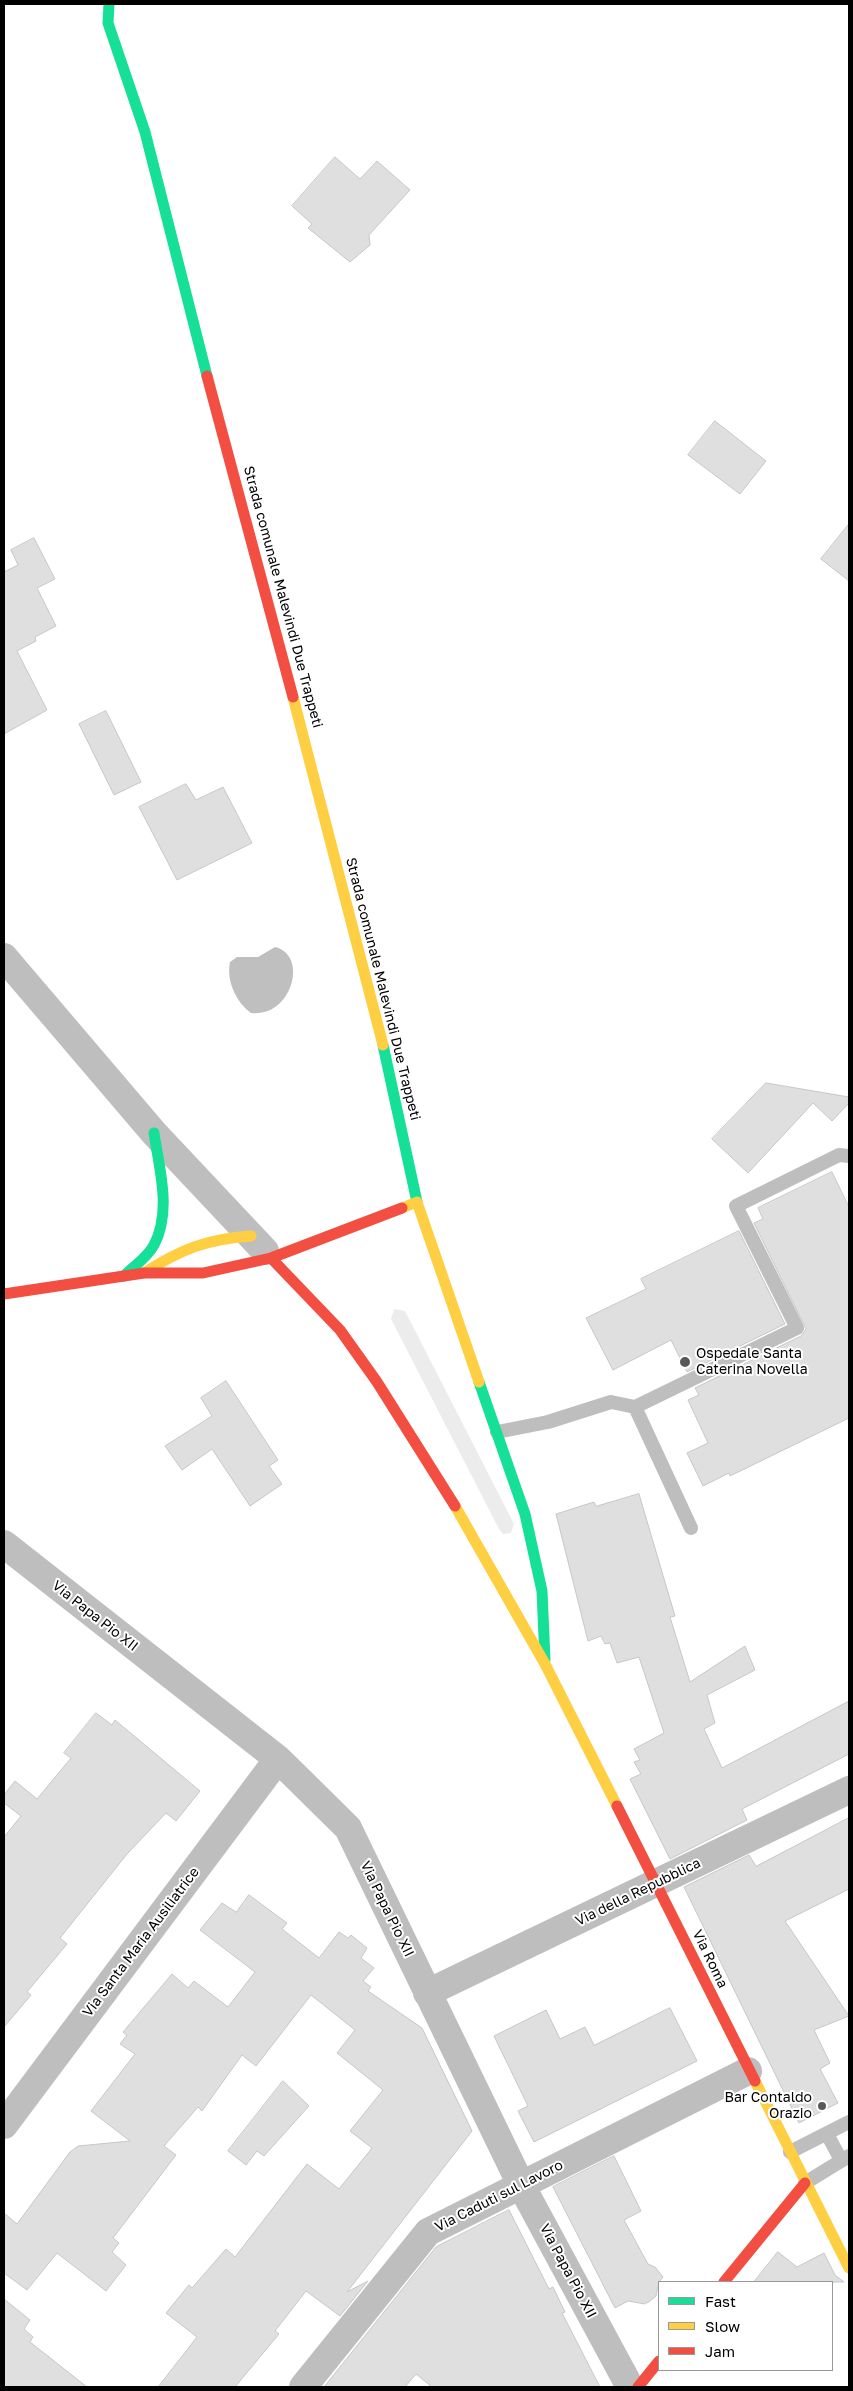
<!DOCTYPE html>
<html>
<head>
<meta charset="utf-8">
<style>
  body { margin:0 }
  #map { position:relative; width:853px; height:2391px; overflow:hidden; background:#fff; font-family:"Golos Text",sans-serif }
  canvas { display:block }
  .frame { position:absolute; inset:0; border:5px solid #000; pointer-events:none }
  .legend { position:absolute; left:658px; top:2281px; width:175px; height:90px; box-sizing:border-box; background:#fff; border:1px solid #999; margin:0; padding:6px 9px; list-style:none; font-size:15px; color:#000 }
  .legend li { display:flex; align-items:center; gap:10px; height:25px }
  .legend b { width:25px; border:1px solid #999 }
</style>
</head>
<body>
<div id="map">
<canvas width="853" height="2391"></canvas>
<div class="frame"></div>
<ul class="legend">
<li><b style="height:6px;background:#16e098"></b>Fast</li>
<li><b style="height:6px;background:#ffcf43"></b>Slow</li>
<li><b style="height:6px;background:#f24e42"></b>Jam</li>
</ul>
</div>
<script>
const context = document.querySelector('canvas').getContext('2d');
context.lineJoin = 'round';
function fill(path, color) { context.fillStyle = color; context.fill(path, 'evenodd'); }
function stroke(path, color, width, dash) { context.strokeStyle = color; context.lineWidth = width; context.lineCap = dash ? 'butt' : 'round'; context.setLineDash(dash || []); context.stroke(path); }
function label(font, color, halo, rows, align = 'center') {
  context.font = font + ' "Golos Text",sans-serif'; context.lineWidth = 4; context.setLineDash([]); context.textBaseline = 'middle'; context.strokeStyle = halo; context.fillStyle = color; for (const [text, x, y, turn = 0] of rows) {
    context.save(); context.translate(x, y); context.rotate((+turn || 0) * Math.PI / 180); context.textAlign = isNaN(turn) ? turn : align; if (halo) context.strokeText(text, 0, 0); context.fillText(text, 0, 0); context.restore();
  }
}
fill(new Path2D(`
  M394,1309L405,1311L514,1524L511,1533L503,1534L499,1529L391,1319Z`), '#ececec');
fill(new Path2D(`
  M275,947C309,955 292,1018 251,1013C236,1002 226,980 230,962L237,957H258Z`), '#bfbfbf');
const building = new Path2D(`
  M335,157L360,179L377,161L410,190L369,235L370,245L350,262L308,228L312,224L292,206Z
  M715,421L766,461L740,494L688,455Z
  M849,524V581L821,559Z
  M34,538L55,579L37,588L56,626L35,637L36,641L17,651L47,710L4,734V572L18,565L11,550Z
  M106,711L141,782L114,795L79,724Z
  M186,784L196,800L223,787L252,843L177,880L139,807Z
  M766,1083L849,1097V1103L832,1121L813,1103L748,1173L712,1139Z
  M832,1172L849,1207V1418L730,1476L729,1473L703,1486L687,1453L708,1443L688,1400L699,1395L695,1388L801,1336L806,1329L754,1223L763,1219L758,1208Z
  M739,1231L785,1324L687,1372L671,1340L613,1370L586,1318L646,1289L641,1279Z
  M226,1381L278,1460L269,1466L282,1484L250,1506L212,1449L182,1470L165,1446L212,1416L201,1398Z
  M639,1494L675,1616L670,1617L690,1682L745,1646L755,1670L707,1695L715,1723L704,1729L722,1768L849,1701V1754L742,1809L747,1820L670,1859L630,1779L641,1774L634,1762L640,1760L634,1749L664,1733L639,1657L617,1663L610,1643L605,1644L601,1636L588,1641L556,1514L594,1502L596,1506Z
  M96,1713L112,1725L115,1720L200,1791L176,1821L166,1813L127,1854L60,1938L67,1944L27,1992L31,1995L4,2027V1837L21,1816L4,1803V1795L15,1781L37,1799L71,1758L64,1753Z
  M849,1818V1889L785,1921L849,2016L814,2030L830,2063L820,2069L838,2103L799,2123L684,1887L749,1855L756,1866Z
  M249,1895L287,1923L282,1929L319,1958L339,1932L348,1938L351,1935L367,1948L361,1958L374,1968L363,1981L371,1987L368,1991L422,2028L472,2131L347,2292L368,2281L340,2316L306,2291L275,2331L279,2334L235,2387H158L197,2337L166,2313L189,2285L192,2288L226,2249L235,2257L307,2164L339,2189L372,2148L350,2131L383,2090L337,2053L355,2030L311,1995L256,2066L242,2055L202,2111L198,2107L164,2146L176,2155L113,2238L119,2243L112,2252L126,2265L106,2291L57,2253L27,2290L4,2273V2213L17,2224L70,2152L78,2146L130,2141L91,2111L135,2054L120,2044L127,2035L123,2032L172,1974L188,1988L194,1981L228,2007L255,1972L200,1930L222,1903L236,1912Z
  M670,2008L697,2061L534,2142L518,2111L528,2106L494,2036L546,2010L560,2039L585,2027L594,2045Z
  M283,2081L309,2106L264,2156L257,2151L246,2165L228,2151Z
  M614,2156L641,2211L624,2220L648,2264L655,2267L663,2277L659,2282L656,2296L650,2301L645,2304L628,2301L615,2308L553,2187Z
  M509,2210L549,2289L553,2287L565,2312L562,2313L600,2387H432L416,2374L405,2387H324L436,2247Z
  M778,2252L797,2267L824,2253L835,2275L844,2282H754Z
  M4,2299L30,2320L24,2329L33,2337L30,2342L87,2387H4Z`);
fill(building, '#dfdfdf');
stroke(building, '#c7c7c7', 1);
stroke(new Path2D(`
  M497,1432L548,1422L611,1402L635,1407
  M691,1528L635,1407L797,1328L736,1206L839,1155L849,1156
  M827,2134L841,2160
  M790,2152L849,2122
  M805,2183L849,2156`), '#bebebe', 14);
stroke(new Path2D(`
  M4,957L154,1133L265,1251
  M4,1544L278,1759L348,1828L521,2185L630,2387
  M427,1993L849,1790
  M4,2125L278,1759
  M303,2387L428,2232L748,2071`), '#bebebe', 28);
stroke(new Path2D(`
  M109,4L108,23L145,132L207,376
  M383,1045L417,1202
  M124,1276C134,1266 147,1258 154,1245C172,1211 159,1168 154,1133
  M479,1382L525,1514L542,1591L545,1660`), '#16e098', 11);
stroke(new Path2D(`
  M293,697L383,1045
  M402,1208L417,1202L479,1382
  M144,1273C181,1249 207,1239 251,1236
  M455,1506L545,1664L617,1806
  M755,2081L849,2268`), '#ffcf43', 11);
stroke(new Path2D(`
  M207,376L293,697
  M271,1258L340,1330L377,1382L455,1506
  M4,1294L144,1273H203L271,1258L402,1208
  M617,1806L755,2081
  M724,2282L805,2183
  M638,2387L659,2361`), '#f24e42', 11);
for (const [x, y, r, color] of [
  [685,1362,6,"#595959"],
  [822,2106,5,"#595959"]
]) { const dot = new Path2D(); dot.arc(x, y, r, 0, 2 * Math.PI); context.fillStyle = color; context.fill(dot); stroke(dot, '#fff', 2); }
label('14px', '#000', '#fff', [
  ["Strada comunale Malevindi Due Trappeti",283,597,75],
  ["Strada comunale Malevindi Due Trappeti",383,989,76],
  ["Via Papa Pio XII",95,1616,38],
  ["Via della Repubblica",638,1892,-26],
  ["Via Papa Pio XII",387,1909,64],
  ["Via Santa Maria Ausiliatrice",141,1942,-53],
  ["Via Roma",710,1959,64],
  ["Via Caduti sul Lavoro",499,2196,-27],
  ["Via Papa Pio XII",568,2271,62]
]);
label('14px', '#000', '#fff', [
  ["Ospedale Santa",696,1354],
  ["Caterina Novella",696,1370],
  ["Bar Contaldo",812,2098,"right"],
  ["Orazio",812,2114,"right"]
], 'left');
</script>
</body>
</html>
